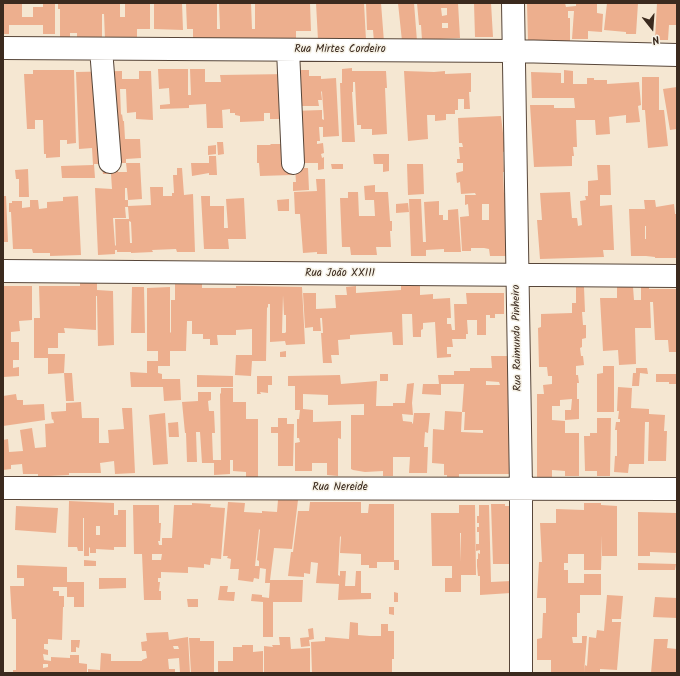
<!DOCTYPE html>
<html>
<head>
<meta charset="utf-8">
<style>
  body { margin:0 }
  #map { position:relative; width:680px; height:676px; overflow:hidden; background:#f5e7d2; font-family:Kalam,sans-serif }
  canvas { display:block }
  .frame { position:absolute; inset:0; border:4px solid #3b2a1e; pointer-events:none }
  .north { position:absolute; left:632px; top:8px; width:40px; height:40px; -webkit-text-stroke:3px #f7f3e8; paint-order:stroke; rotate:163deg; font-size:11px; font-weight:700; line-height:16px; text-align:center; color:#3b2a1e }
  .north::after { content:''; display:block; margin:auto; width:14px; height:18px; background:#3b2a1e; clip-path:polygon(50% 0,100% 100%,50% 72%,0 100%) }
</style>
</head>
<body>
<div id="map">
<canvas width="680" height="676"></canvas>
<div class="frame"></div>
<div class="north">N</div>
</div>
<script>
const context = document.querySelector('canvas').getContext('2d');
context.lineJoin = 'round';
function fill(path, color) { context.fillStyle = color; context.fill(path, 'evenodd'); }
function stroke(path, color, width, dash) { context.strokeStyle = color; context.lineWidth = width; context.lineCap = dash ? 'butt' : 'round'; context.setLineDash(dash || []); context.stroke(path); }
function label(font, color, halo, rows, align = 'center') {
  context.font = font + ' Kalam,sans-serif'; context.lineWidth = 3; context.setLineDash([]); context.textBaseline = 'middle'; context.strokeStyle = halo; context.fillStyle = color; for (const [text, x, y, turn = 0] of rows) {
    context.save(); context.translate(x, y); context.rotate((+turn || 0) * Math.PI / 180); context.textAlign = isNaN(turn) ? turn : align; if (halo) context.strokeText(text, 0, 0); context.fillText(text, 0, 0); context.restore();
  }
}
fill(new Path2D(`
  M3,3H22V17H33V7H43V3H55V34H43V25H9V34H3Z
  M58,3H120V17H125V3H150V29H137V39H105L104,14H102V38L77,37V33H70V38H60V9H58Z
  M154,3H182L183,30L154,29Z
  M186,3H217V29H220L219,3H251L252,29H255V3H281V4L283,3H310L311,31H296V38L193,39V29H187Z
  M316,3H364L366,40H318Z
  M366,3H381L384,42H374L373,30H367Z
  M398,3H414L417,41H402Z
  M417,3H458L460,38L422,40L421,25H419ZM441,8H447V15L442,16ZM442,23H448V28H442Z
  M474,3H491L493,37H475Z
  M527,3H565L566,7L576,6V3H597V13L603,14L602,32L588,31V39H572L574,11H568V18H570V41H528Z
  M607,3H638L636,34H626V32L604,30Z
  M657,3H677V25H669L668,40H655Z
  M352,68V71H386L387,88H385L387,134L372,135V129H361V125H357L355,82H353V92H352L355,142H342L340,83H342V69Z
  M158,69H188V95H191L190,69H205V82H221L220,75L289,74L290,119H270V113H264V121L240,122V116L235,115V113H230V109L222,110L223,128H207L206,104L189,105V108L160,109V105L170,104L169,88L159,89Z
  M33,70H74L76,143L67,144V140H60V157L46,158V154H44L43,120H35V129H27L24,74H33Z
  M291,70H309V76H321V79L336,78L339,136L323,137V127H319L320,141H317V144L323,143L324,153L321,154L322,158L324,157V169L318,170V163H295L292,111L322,110V119L324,120L322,92L321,91L322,100H318L319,106H299Z
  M564,70L573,71V84H587V78H594V80H607V84L639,82L641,105L638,106L640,122L626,123V115L609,117L610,134L596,135L595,120H576L577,147H573L574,156H572V166L534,167L530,105H554V108H575L574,98H532L531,72L561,73V83H564Z
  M122,71V79H139V71H151L153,120L136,119V112L127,113L126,89H120L121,115L122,114L123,121H124L125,139H140L141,158L126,159V163H117L118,172H127L126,163H140L142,199L128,200L127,188H125V200H128V206L151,205L150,187H163V196H172V193H174L173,175H177V168H182L184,195L193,194L195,252H177L176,249L152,250L153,252L131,253V252H117V250H115V254L98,255L95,188L112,189L111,174H103L102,164H94L95,178H62L61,166L93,165L92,148L79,149L76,72ZM125,207H128L129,219H115L116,246L115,245L113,218H126ZM129,221L131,222L132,243H130Z
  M404,71L434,72L445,71V74L471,73V92H469L470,109H464V99H458V110H455V114H446V120L435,121V115H427L428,139L408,141Z
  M642,77H659V110H664L668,146L648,148L645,110H642Z
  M677,87V129L670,130L663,89Z
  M501,116L504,142H506L507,151L503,152L504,172H503L504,193H508L509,227H505L507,256H490L489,249L484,248H471V251H462L460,217L469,216L468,204L465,205V195H476L475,193L461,194L460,182L457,183L456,173L463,171V163H457V159H460L459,147H463L462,143H459L458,118ZM482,204H489V220H482Z
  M217,142H223L224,154L218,155Z
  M271,144H291L292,175L260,176L259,163H257V145H270Z
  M216,145V154L208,155V146Z
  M373,154H389V171L383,172V164H374Z
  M209,156H216L217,175H209V173L192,176L191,163H209Z
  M331,164H343V169H332Z
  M407,164H423L424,194L408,195Z
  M597,165H610L611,195H600V206L612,205L614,250H603L604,257L540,259L537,220H542L540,193L570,192L572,218H577L578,226L582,225L580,201L586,200L585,196H588V181L598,180Z
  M295,168H308L309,190L293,191V182H296Z
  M28,169L29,197H19V179H16L15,170Z
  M316,179H325L327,254H317V252L303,253L300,214H295L294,192L317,191Z
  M375,185V192H388L390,221H392V231H390L391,247H376L377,255H351L350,247H342L340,198H348V192H358L359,216H375L374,200H365L364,186Z
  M3,196H6L8,242H3Z
  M78,196L81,255L50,256V253H33L32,249H13L11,212H9V203H12V201H22V208L30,207V200H38L39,209L47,208V202L63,201V197Z
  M201,196H210V206H224V228H228L226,199L244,198L246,239H228L229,249H204Z
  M289,199V211H278L277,200Z
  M409,199H421L423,242H426L424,202L439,201V215H443V220H448V210L458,209L461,252H444V249L426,250V256H411Z
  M644,200H655L656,207L674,204L675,214H677V258H655V257L646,256H631L629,209H645ZM645,226H646V239H645Z
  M408,203L409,212L396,213V204Z
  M80,282H97V290L113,291L114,345L98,346L97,296H96V330L64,328L65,333H58V348H48V354H65L64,373H72L74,401H66L64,373L48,374V358H34V318H40L39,286H80Z
  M175,283L202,284V288H236V286H252L302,287L305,344L286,345L285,341L270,342V304H268V307L267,308L266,361H252L251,376L235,375L236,355H252V329L236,330V335H217L218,345H210V339H203V334H192V321H187L186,351H170V366H158V373L162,374V379H180L181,400L164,401L163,387H131L130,372L147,373V361H158V351H147V288L170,287V333L171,332V300H175ZM283,295L284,315H286V332L285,333H282Z
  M401,285H420V295L433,294V299L450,298L451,318H447V324H451L452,330H455L454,304H467L466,293H504V314H495V318H490V315H486V335H477V320H467L468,334H466V339H452L453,347H447V354H451V357L437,358L435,322L423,323V329L421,330V337H413L412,314H402L403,345H393L392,332L350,335V339L338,340L339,355H331L332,363H323L321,333H323L322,318H320L321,331H313V327L305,328L303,293H316V309L336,308L335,295H347L346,287L356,286V293L401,290Z
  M3,286H32V320L19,321L20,331L11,332V342H19V360H13V368L19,367V376L3,377Z
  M132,287H144L145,333H131Z
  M576,287H584L585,312H582L583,325H586V338L582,339V347L580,348L581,356H583L584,365L576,366V375H578L579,383H577V399H579V419L565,420V410H571L572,399L560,400V406H552V420L565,421V433H579V476H565V471L552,470V479H537V394H544L543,385L552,384V376H548L547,367H539L538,328L541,327V314L572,313V303H576Z
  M617,287H633L634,300H641V287H649V289H677V352H669L668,340H655L653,302H650L651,328H635L636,364L619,365L618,350L603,351L600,298H617Z
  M286,351V357H280V352Z
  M491,356H512L513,474H459V478H447V475H444V464L432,463L433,429L444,430L445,411L462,412L461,432L483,433V430H464L465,412H462L464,384H441V395L422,394L423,384H439L438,375H454V371H470V368H492ZM486,381L499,382L500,385H486Z
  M603,366H614V412H597V374L603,373Z
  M636,368H647L648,374L640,373L639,386H632L633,373H636Z
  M380,374H388V381H380Z
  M656,374H677V384H669V382H656Z
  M197,375L233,376V387H197Z
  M340,375L341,384L377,381L376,406H393V403H405L407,384L414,383L412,403L413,415L402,414L403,421L412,422V424L413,423L414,413H430L428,433L425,432L424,447H428L427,473H409L410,457H393V476H383V471L365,472L353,470L351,469V415H364V404L328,405V395L303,394V409L313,410V422L341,421V439L338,438V476L327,475V463H312V471H295V443L300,442L299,438H297V419H299L300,410H295V386H288V376Z
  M257,376H272V385H268V393L260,392L261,394H257Z
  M618,387L632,388L631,408L649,409V414L665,415L664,431H667L666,461H648L649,422H645L644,464H629L628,473L614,472L615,456H617V430H615L616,422H620V419H618L619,411H617Z
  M221,388H233V402H246V419H258V477H246V472L233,471V460H230V474L214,475V463H202L200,432H196L197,462H187L186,433H185L182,402L198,401V392H211V400L208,401L209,411H214L215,433H212L213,460H221L220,394L221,393Z
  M16,394L17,400H23V405L44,404L45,420L3,426V396Z
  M81,402L82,418H99V443H109L108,430L124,429L122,408H132L135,473L115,474L114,461L100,463L101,473H69V475L49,476H38V474H23L22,464L11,465V469L3,470V440L8,439L9,452L23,451L20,430L32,428L35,448L46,447L45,424L54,423L53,419L52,420L51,412L66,411V403Z
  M165,413L168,464L153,465L149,415Z
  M278,418H287V424H294L293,466H278V433H271V427H278Z
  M597,418H611L610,476H597V471H585L584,436H590V433H597Z
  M178,422L179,437H169L168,423Z
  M278,500H298L292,549L274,548L270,580H303L302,602H273V637H263V602L251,601L252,594L262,595V597L269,598L270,583H265L266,569L260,568L259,579L254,578L253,582L238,580L239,569H230L231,559L227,558L228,556H223L228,502L245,503L244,512L262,513V511L277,512ZM259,529L260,530L257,560L259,561V566H255Z
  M69,501L114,503V515H118V510H126V547H114V550L96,549V553H90V548L89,547V556H84V518H83V551H78L77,547H68ZM96,526H100V535H96Z
  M310,502H361V513H368L369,504H394V560H399V570H394V562H377V568H369V565H361V554L340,553L341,537L340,536L338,575L340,576V571H346L345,586H355L356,571H361V593H371V599L338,600L339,584L316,583L318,563L311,562L310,574L304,573V577L288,576L291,552H293L298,511H309Z
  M192,503L211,504L210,507L225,508L221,559L211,558L210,565L204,564V568L188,567V573L161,572V578H158V582H160L159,591H161V600H144L142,554H134L133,505H159V523H161L160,541H158L159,545H162V538H172L174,505H192ZM152,554H162L161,560H152Z
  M584,503H601V505L617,506V556H602V535L601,570H584V554H568V563H564V570H568V583H584V574H601V595H580V613H577V637H572L573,643H582V636H587L584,673H551V660H537V639L542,638L543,613H546V598H537L539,562H542L540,523H556V509L584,510Z
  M491,504H505V506H513L514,564H493Z
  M459,505H475L476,575H461V592H445V578H452V566H432L431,513H459ZM460,533H461V562Z
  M479,505H489L491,582L511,581V593L480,595V576H478L477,566V559H478V553L480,554V550L476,551V544H479V532H477V527H479V523H477V516H479Z
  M16,506L58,508L56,533L15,530Z
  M638,512L676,513L677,553L650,552V556H638Z
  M84,560L96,561V566H84Z
  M638,563L676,564L675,570H638Z
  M17,565L67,567V582H84V607H74V597H67V587H53V591H59V596H64V607H63L62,640L48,639V644H44V649L48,650V655L43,654L44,660L51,661V657L70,658V655H79V663L87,664V673H13V670H16V619H12L10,586H24V578H17ZM43,664H48V667L43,668Z
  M99,578H126V588L99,589Z
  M220,586H228L227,592H235L234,601L218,600Z
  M394,592L398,593V602H394Z
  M607,595L623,596L621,619H612V622H621L617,670L600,669V673H584L585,665L587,666L589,637L596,638L597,630L604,631Z
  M655,597L677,598V618L653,617Z
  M187,599H198V607H188Z
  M389,607H394V615L389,614Z
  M350,622L358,623V635L370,636H381V624H388V631H394V659H392V673H312L311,642L325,641V637L349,639Z
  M313,628L314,639L309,640L310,646L301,647L300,638L309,637L308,629Z
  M168,632L169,640L188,637L190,673H180L179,658L168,659L169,669H175V673H88V669L100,670L101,653L111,654V661H142V660L147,658L146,651H142L141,642L147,641L146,633ZM173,646H178L179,649H174Z
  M279,637H290L291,649L310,648V673H264V646L273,647L272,645H280Z
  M189,638H200V641H214V673H191Z
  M654,639H668L667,648L677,649V673H651Z
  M71,640H80L79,648L76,647V652H71Z
  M242,645H253V652L263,651V673H218V661H233V647H242Z`), '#edaf8e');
const minor = new Path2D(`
  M513,3L521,488V673
  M3,48L513,51L677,55
  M101,49L110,162
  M288,50L293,163
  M3,271L677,276
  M3,488L677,489`);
stroke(minor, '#574639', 24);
stroke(minor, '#fff', 22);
label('11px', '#3b2a1e', '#f7f3e8', [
  ["Rua Mirtes Cordeiro",340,50],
  ["Rua João XXIII",340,274],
  ["Rua Raimundo Pinheiro",518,338,-91],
  ["Rua Nereide",340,488]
]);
</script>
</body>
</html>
